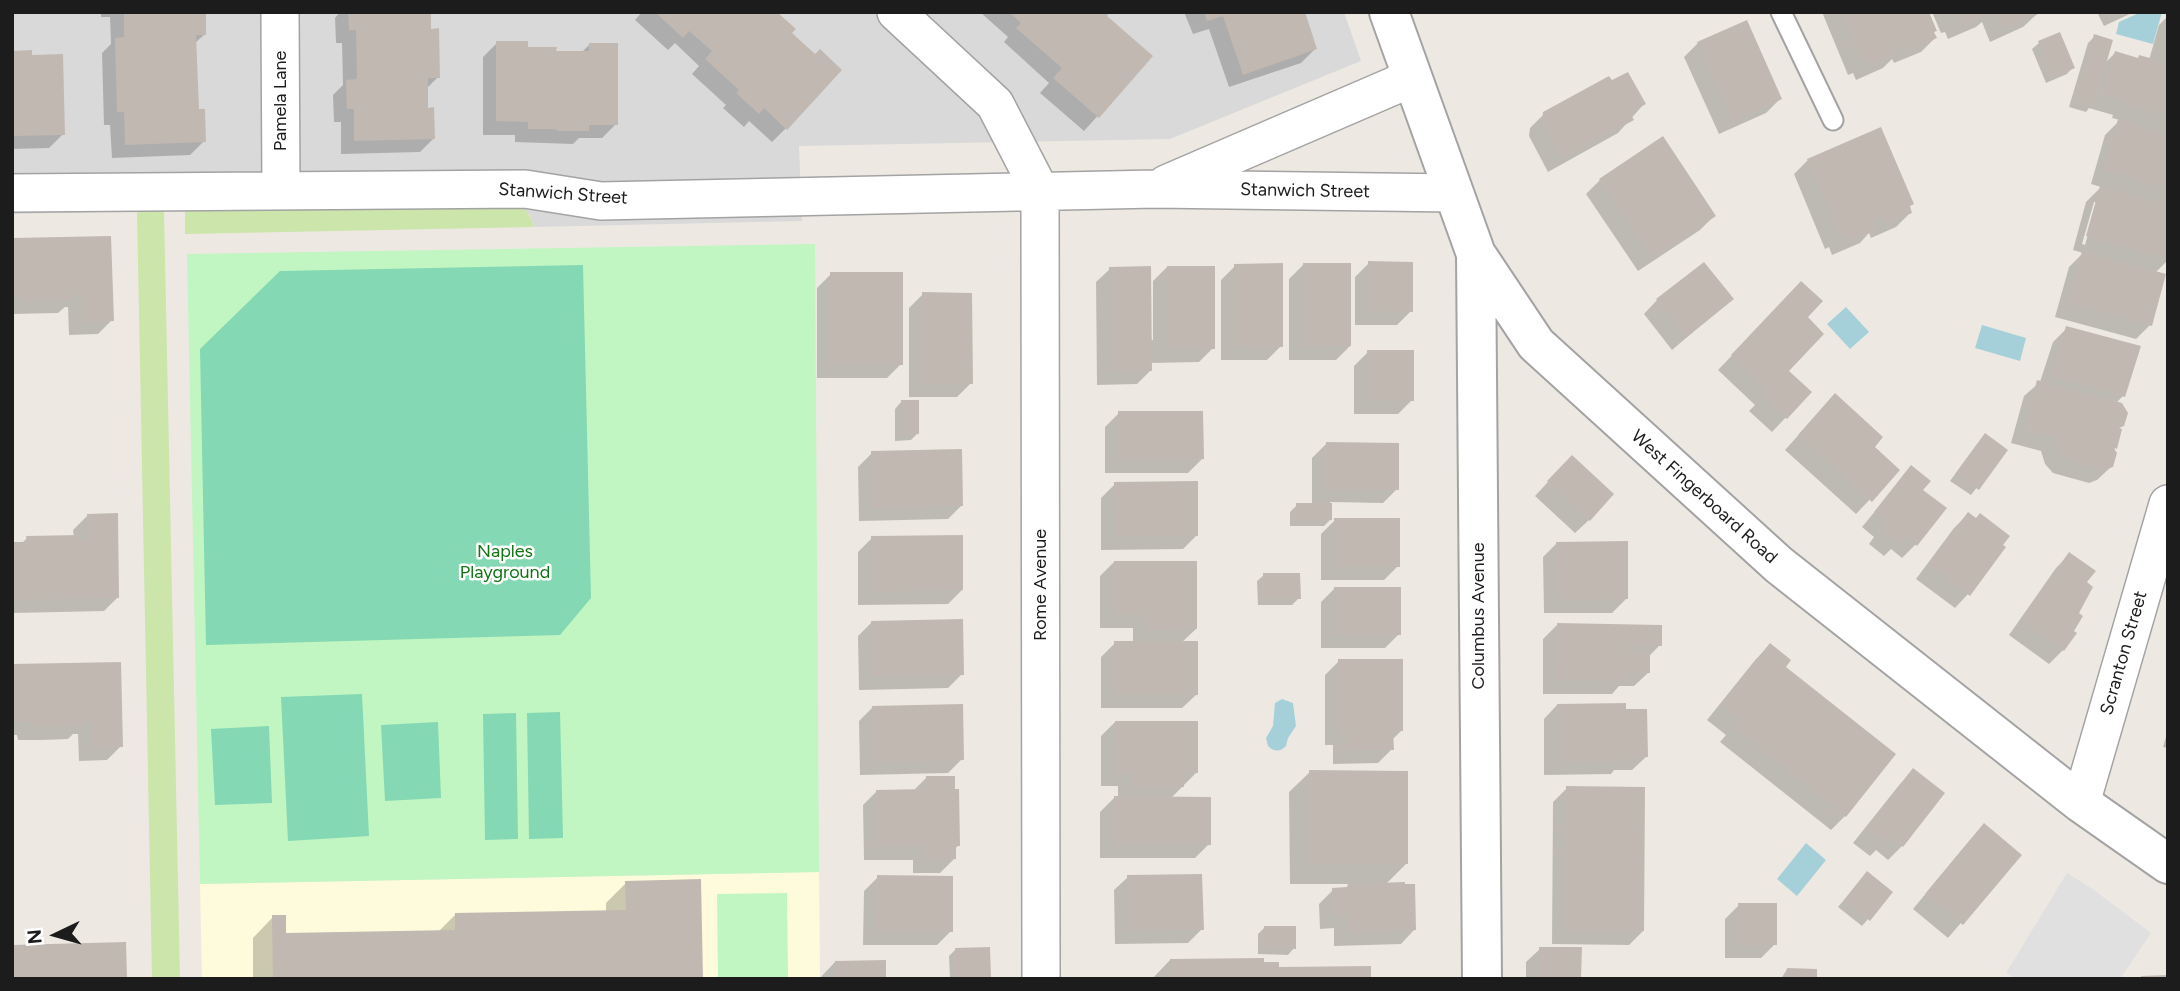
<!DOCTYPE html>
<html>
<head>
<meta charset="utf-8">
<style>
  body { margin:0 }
  #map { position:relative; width:2180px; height:991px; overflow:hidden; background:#ede9e2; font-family:Figtree,sans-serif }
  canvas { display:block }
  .frame { position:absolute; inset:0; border:14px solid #1c1c1c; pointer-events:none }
  .north { position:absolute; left:21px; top:900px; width:70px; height:70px; -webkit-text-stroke:5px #fff; paint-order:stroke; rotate:265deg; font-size:19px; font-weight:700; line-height:28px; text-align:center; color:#1c1c1c }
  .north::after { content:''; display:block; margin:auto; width:24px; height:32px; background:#1c1c1c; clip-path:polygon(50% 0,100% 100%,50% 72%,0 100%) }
</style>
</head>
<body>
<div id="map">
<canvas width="2180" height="991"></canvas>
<div class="frame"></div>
<div class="north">N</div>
</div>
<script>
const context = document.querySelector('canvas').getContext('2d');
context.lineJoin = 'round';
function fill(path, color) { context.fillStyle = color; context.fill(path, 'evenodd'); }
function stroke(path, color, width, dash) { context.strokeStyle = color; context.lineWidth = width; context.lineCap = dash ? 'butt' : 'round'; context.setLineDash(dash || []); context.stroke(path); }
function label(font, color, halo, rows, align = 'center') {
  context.font = font + ' Figtree,sans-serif'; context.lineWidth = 5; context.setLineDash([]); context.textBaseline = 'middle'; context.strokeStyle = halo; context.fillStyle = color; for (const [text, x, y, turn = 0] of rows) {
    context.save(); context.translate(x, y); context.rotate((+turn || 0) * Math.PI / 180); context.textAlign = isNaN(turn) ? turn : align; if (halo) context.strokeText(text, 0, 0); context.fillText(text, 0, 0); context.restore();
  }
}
fill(new Path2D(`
  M12,12H1344L1361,61L1170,139L799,146L802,221L534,227L530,215L501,203L12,214Z`), '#dad9d9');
fill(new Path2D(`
  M819,872L820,979H202L200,884Z`), '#fdfbdb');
fill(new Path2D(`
  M514,203C526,209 530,214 534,227L185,234V210Z
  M137,211H164L180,979H152Z`), '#cbe5aa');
fill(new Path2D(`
  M815,244L819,872L200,884L187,254Z
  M787,893L788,979H718L717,894Z`), '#c1f6c2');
fill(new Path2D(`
  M583,265L591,598L560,635L206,645L200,349L280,271Z
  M362,694L369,836L288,841L281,697Z
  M560,712L563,838L529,839L527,713Z
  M516,713L518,839L485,840L483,714Z
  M438,722L441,798L385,801L381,725Z
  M269,726L272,803L215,805L211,729Z`), '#84d8b3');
fill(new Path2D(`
  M2067,873L2094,890L2151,933L2120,979H2016L2006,973Z`), '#e0e0e0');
fill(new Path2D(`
  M2141,12H2162L2153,44L2116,34L2119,22Z
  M1846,307L1869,332L1850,349L1827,324Z
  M1982,325L2026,338L2020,361L1975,348Z
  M1282,699L1293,703L1296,726L1288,738L1286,746C1280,752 1274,752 1268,746L1266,738L1273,726L1275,703Z
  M1806,843L1826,860L1797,896L1777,879Z`), '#a5d0d9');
fill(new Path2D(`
  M101,12H204L205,34L195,43L197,111L204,141L190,155L112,158L110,125H104L102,53L111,44L110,17H101Z
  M340,12H429L430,30L438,77L426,89L427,109L434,138L420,152L341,154V122H334L333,95L343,85L342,43H336L335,18Z
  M642,12H775L786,128L772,142L749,121L744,127L723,108L726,105L692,74L699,66L675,43L668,50L635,20Z
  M980,12H1108L1104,16L1151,57L1084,131L1040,93L1049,83L1004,42L1008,37Z
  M1184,12H1303L1315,49L1301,63L1229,87L1209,29L1193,34Z
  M1822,12H1927L1935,38L1921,52L1894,63L1892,59L1883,68L1856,80L1853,73L1848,75Z
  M1932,12H2036L2037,14L2023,27L1990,42L1982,22L1976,27L1948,39L1945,32L1941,33Z
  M2097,12H2134L2104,26Z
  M2168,16V260L2155,273L2150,325L2136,339L2055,317L2069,267L2083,253L2073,250L2086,202L2101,187L2091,184L2105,135L2120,120L2112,118L2113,115L2089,108L2086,112L2069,107L2088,43L2095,36L2104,64L2115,53L2137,59L2149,60L2159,25ZM2094,202H2097L2085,245L2082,244Z
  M2059,34L2073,67L2067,74L2046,83L2032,49L2039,43Z
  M497,43L554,53H581L589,45L616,124L602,138H579L573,144L515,142V135H483V57Z
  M1698,43L1780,99L1766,113L1719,134L1684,57Z
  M12,52L63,134L49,148L12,149Z
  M1644,104L1618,133L1548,172L1529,136L1530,128L1544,114Z
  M1808,160L1908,208L1910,213L1896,227L1871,238L1869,233L1860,243L1832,255L1829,247L1825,249L1794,174Z
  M1600,180L1714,216L1700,230L1638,271L1586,194Z
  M110,237L112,320L98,334L69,335L68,307H65L58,313L12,314V240Z
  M1369,263L1411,311L1397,325H1355V277Z
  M1303,265L1350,346L1336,360H1289V279Z
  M1235,266L1281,346L1267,360H1221V280Z
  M1167,267L1213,348L1199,362L1150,363L1151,370L1137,384L1097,385L1096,282L1110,269L1150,340H1153V281Z
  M831,274L901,364L887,378H817V288Z
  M923,294L971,383L957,397H909V308Z
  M1788,297L1805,318L1787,371L1810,392L1772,432L1749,411L1755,405L1718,370Z
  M1732,299L1672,350L1644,314L1657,300Z
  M2067,328L2123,396L2116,403L2122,425L2118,429L2112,466L2097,480L2089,483L2053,473L2045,464L2041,451L2011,443L2024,396L2040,382L2053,342Z
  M1368,352L1412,400L1398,414H1354V366Z
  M901,402L917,434L911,440L895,441V409Z
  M1822,409L1872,447L1898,470L1856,514L1785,450Z
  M1119,413L1202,459L1188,473H1105V427Z
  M1979,442L2006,450L1971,495L1950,481Z
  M1326,444L1397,489L1383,503L1330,502L1331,519L1324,526H1290V512L1297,505H1312V458Z
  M872,453L962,505L948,519L859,521L858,467Z
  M1911,468L1921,490L1916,544L1902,558L1891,549L1884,556L1869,544L1874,537L1862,527Z
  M1558,471L1589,520L1575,533L1535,496Z
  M1115,484L1197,535L1183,549L1101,550V498Z
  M1968,514V594L1955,608L1916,579L1954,528Z
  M87,516L118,597L104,611L12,613V544H21L27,538L74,537L73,530Z
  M1335,520L1398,566L1384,580H1321V534Z
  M872,538L962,590L948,604L858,605V552Z
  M1557,543L1626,599L1612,613H1544L1543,557Z
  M2069,555L2085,583L2063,650L2049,664L2009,635L2056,568Z
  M1114,562L1196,629L1181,643L1196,695L1182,708H1101V657L1115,643H1133V628H1100V576Z
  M1264,575L1299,598L1292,605H1258L1257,581Z
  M1335,588L1399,634L1385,648H1321V602Z
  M872,622L962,674L948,688L859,690L858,636Z
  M1557,625L1660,645L1648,657V673L1634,686H1619L1612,694H1543V639Z
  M1770,645L1783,667L1845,816L1831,830L1720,742L1726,735L1707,720L1756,659Z
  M1339,661L1401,731L1392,740V749L1378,763L1333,764V745H1325V675Z
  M119,663L121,746L107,760L79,761L78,734H73L68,739L42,740H18L17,735H12V666Z
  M1557,705L1646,757L1632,770H1614L1611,774L1544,775V719Z
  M873,707L962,759L948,773L860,775L859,721Z
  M1115,722L1196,773L1171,798L1209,844L1195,858H1100V812L1114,798H1118V786H1101V736Z
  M2168,730V748L2163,747Z
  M1914,770L1943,794L1902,846L1888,860L1876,850L1870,856L1853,843L1900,784Z
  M1310,772L1406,864L1386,884L1414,930L1401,944L1334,946V928L1320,929L1319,904L1333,890L1345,889L1350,884H1290L1289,792Z
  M926,778L958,846L954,849V859L940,873H913V860H864L863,805L877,791H913Z
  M1567,788L1643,931L1629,945L1552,944L1553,802Z
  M1970,840L2019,855L1948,938L1913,909Z
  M1867,873L1868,919L1862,926L1838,907Z
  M878,877L951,931L937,945H863L864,891Z
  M1128,877L1202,929L1188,943L1115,944L1114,890Z
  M626,883L701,979H253V938L273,917L284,935L438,932L455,915L606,912V903Z
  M1739,905L1775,944L1761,958H1725V919Z
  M1264,928L1294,948L1288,955L1258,954V934Z
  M956,949L989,979H950L949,956Z
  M1540,949L1580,979H1526V962Z
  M1170,960L1262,964L1277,968L1369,979H1152Z
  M835,962L885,979H819Z
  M1787,969L1815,979H1781Z`), '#0003');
fill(new Path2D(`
  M124,12H206V35H196L199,109H205L206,142L125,145L124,112H117L115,38L124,37Z
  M348,12H431V29L439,28L440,78H428V108L434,107L435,139L354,141V109H347L346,80L357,79L356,30H349Z
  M655,12H777L796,29L792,33L815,54L820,49L842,70L787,130L764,108L759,114L736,93L739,90L705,59L712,51L689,31L683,38Z
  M1009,12H1110L1107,16L1153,56L1099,118L1053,78L1062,68L1016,28L1021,23Z
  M1204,12H1305L1317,49L1243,75L1223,16L1207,21Z
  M1841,12H1929L1937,31L1934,32L1937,38L1908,51L1905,44L1896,48L1899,54L1870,67L1867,60L1862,62Z
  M1952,12H1996L1962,27L1959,19L1956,21Z
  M1997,12H2043L2004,29Z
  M1747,20L1782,99L1733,122L1697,42Z
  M2167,28H2168V45L2163,43Z
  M2060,32L2075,68L2053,78L2038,41Z
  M2094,34L2113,40L2094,106L2075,100Z
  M496,41H528V47H557L556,51H589V43H618V125H589V131H557L556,129H528V122L496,121Z
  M32,50V55L63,54L65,135L12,136V51Z
  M2115,51L2138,58L2139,55L2168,63V117L2124,104L2125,101L2102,94Z
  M1628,72L1646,104L1630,113L1634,120L1563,159L1542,122L1543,112L1609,76L1612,80Z
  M2118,119L2168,134V189L2103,170Z
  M1881,127L1914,204L1910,206L1912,213L1885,225L1882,218L1872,222L1876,230L1846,242L1843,234L1840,236L1807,159Z
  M1663,136L1716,216L1652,259L1599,179Z
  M2100,186L2168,205V260L2086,236Z
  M111,236L114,321L82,322V294H74V300L48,301H21L22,295H12V238Z
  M2082,251L2166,274L2152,326L2068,303Z
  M1368,261L1413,262V312L1368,311Z
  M1704,262L1734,299L1687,337L1656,299Z
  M1283,263V347H1234V264Z
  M1303,263H1351V346L1302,347Z
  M1151,266L1152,371H1110L1109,267Z
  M1167,266H1215V349H1167Z
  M830,272H903V365H830Z
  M1801,281L1823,301L1808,317L1824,334L1789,371L1812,392L1787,419L1762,396L1767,390L1731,355Z
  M922,292L972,293L973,384H922Z
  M2066,326L2141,346L2125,397L2050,376Z
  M1367,350H1414V401L1367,400Z
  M2037,380L2122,403L2128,413L2124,426L2119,428L2122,429L2117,449L2113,447L2117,453L2113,467L2104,470L2071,461L2058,450L2054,437L2024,429Z
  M1835,393L1883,437L1875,447L1900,470L1872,502L1798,435Z
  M901,400H919V434L901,435Z
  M1118,411H1203L1204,459L1118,460Z
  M1985,433L2008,450L1979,490L1955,474Z
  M1326,442L1399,443V490L1325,489Z
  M962,449L963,506L872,508L871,451Z
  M1572,455L1614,494L1590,521L1547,481Z
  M1911,465L1931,481L1923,490L1947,508L1917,546L1905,536L1899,543L1881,529L1887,522L1874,512Z
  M1198,481V536H1115L1114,482Z
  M1296,503H1332V520H1296Z
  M1968,512L1976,518L1980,513L2010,536L2003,545L2006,547L1970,596L1929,564Z
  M118,513L119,598L12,600V542H27L26,536L79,535V541L88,540L87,514Z
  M1334,518H1400V567H1334Z
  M963,535V590L871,592V536Z
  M1628,541V599L1557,600L1556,542Z
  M2069,552L2096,571L2087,582L2093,587L2079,613L2083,616L2074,631L2077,633L2064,651L2021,620Z
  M1114,561H1197V629L1146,630V615H1113Z
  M1263,573H1300L1301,599H1264Z
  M1334,587H1401V635H1334Z
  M963,619L964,675L873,676L871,621Z
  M1557,623L1662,625V646L1627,645V652H1650V673H1627V681L1556,680Z
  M1114,641H1198V695H1114Z
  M1770,643L1791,660L1786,667L1896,754L1846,817L1733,727L1738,720L1720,705Z
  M1338,659H1403V731H1393L1394,750H1346V732L1338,731Z
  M121,662L123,747H92V721H84L83,726L57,727H31V722H12V664Z
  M1626,703V709H1647L1648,757H1627L1626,761H1557V704Z
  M963,704L964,760L873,762L872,706Z
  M1115,721H1198V773H1184V787H1132V773H1114Z
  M1913,768L1945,793L1903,847L1890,837L1885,844L1866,828Z
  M1309,770L1408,771V864H1309Z
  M926,776H955V789H959L960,846H956V859L926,860V846L877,847L876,790L925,789Z
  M1566,786L1645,787L1644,931H1565Z
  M1114,796L1211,797V845H1114Z
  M1984,823L2022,855L1963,925L1925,894Z
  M1867,871L1893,892L1870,921L1844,900Z
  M1202,874L1204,930L1128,931L1127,875Z
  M877,875L953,876V932H876Z
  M701,879L703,979H273L272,915H286V933L455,930V913L626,910L625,881Z
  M1405,882V884H1415L1416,930L1347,933V915L1333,916L1332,888L1347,887L1348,884Z
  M1738,903H1777V945H1738Z
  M1264,926H1296V949L1264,948Z
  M126,942L127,979H12V945Z
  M990,947L991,979H956L955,948Z
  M1539,947H1582L1581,979H1539Z
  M1264,958V962H1279V967L1371,966V979H1170V959Z
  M886,960V979H835V961Z
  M1787,968L1817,969V979H1787Z
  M2168,975V979H2141V976Z`), '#c1b8b2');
const service = new Path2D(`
  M1781,12L1833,120`);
const minor = new Path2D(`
  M280,12L281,190
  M896,12L995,104L1040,191L1041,979
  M1166,184L1412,78
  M12,193L525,189L601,201L1155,189L1454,193
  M2081,803L2168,504`);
const tertiary = new Path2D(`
  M1389,12L1476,254L1536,344L1779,565L2081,803L2168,864
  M1476,254L1482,979`);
stroke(service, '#a3a3a3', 23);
stroke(minor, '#a3a3a3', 40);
stroke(tertiary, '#a3a3a3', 42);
stroke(service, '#fff', 19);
stroke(minor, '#fff', 37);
stroke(tertiary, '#fff', 38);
label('18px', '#1c1c1c', '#fff', [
  ["Pamela Lane",281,101,-90],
  ["Stanwich Street",1305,191,1],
  ["Stanwich Street",563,194,4],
  ["West Fingerboard Road",1704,497,42],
  ["Rome Avenue",1041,585,-90],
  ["Columbus Avenue",1479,616,-90],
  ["Scranton Street",2124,653,-74]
]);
label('18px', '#117313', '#fff', [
  ["Naples",505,552],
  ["Playground",505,573]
]);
</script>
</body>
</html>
